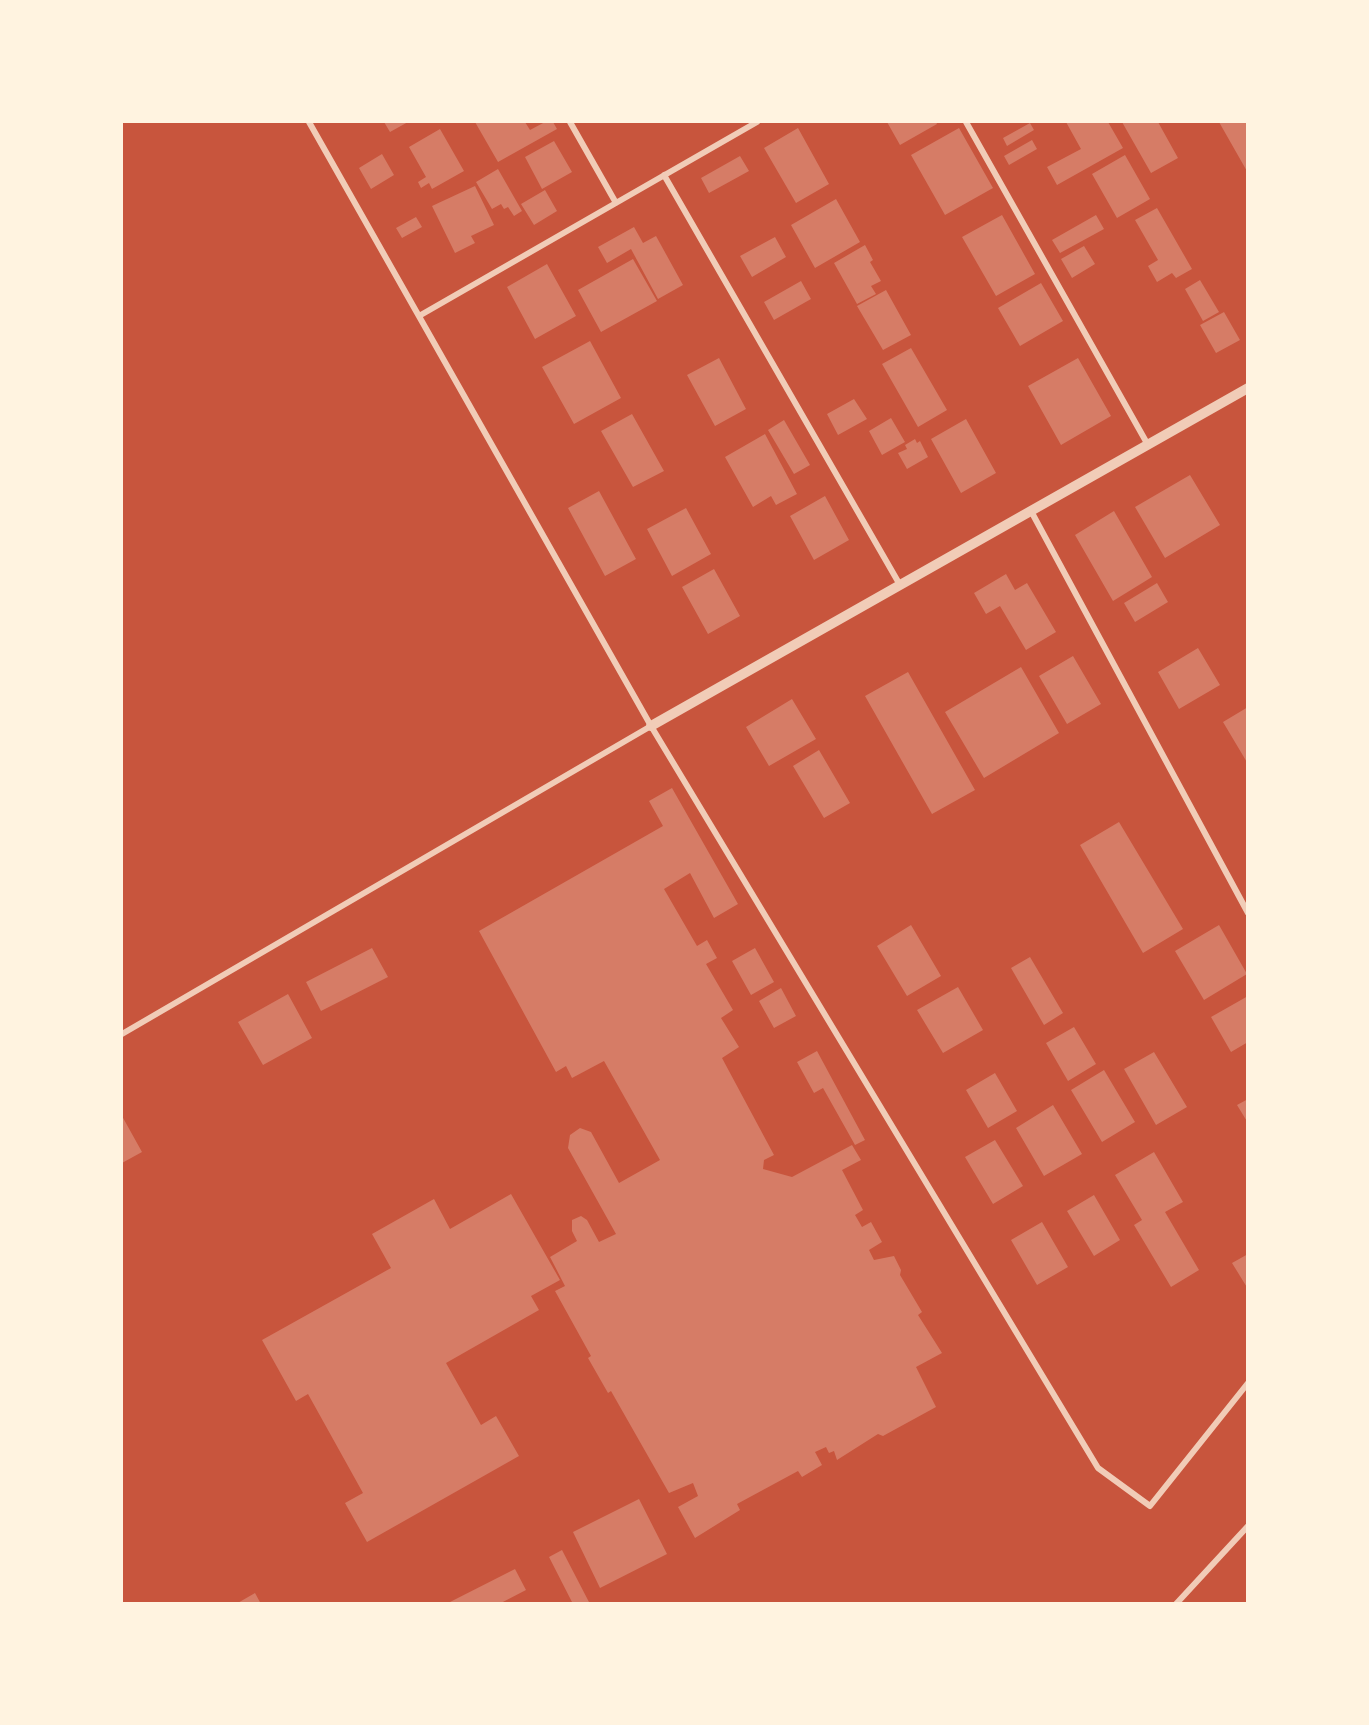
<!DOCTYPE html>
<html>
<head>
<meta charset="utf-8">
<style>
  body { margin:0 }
  #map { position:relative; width:1369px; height:1725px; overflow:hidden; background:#c8553d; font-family:"Open Sans",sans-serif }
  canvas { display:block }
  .frame { position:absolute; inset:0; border:123px solid #fff3e0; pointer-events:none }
</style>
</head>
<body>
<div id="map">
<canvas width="1369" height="1725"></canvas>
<div class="frame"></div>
</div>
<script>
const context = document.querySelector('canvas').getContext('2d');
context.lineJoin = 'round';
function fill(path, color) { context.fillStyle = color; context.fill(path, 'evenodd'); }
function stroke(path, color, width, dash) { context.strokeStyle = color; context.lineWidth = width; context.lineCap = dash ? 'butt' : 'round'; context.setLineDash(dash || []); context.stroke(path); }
fill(new Path2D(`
  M384,122H408L390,132Z
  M475,122H525L530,130L545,122H553L557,129L498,162Z
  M887,122H936L937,124L900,145Z
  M1066,122H1108L1123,148L1057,185L1047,167L1081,149Z
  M1122,122H1158L1178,158L1151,173Z
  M1219,122H1248V173Z
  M1030,123L1034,130L1007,146L1003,138Z
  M798,128L829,184L796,203L764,148Z
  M959,128L993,188L945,215L911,155Z
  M440,129L464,171L432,189L429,183L421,188L418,182L426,177L409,147Z
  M1032,140L1037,149L1009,165L1004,156Z
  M554,141L572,172L542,189L525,157Z
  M382,154L394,175L371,189L359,168Z
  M1125,155L1150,199L1117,218L1092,174Z
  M740,156L749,171L709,193L701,178Z
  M498,169L522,211L514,216L508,207L504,209L501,204L492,209L476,182Z
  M475,186L494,225L471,236L475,243L455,253L432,206Z
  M545,190L557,211L534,225L521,204Z
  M836,199L860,242L815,268L791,225Z
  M1157,208L1192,269L1176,278L1172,273L1157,282L1148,266L1158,260L1135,220Z
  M1002,215L1035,274L996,296L962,237Z
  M1096,215L1104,229L1060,253L1052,240Z
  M416,217L422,227L402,238L396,228Z
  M634,227L643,243L656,236L683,285L658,299L631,249L607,263L598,247Z
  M775,237L786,257L752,277L740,256Z
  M865,245L873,260L870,262L881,281L871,286L876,294L857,304L834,263Z
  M1084,246L1095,264L1072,278L1061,259Z
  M633,259L657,301L601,332L578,290Z
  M547,264L576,316L535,339L507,287Z
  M1200,280L1219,312L1203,321L1185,289Z
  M801,281L811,299L774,320L764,302Z
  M1041,283L1063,321L1020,346L998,308Z
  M886,290L911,335L883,350L857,306Z
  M1224,312L1240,340L1216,353L1200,325Z
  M590,341L621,398L574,424L542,367Z
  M911,348L947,410L918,427L882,364Z
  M719,358L746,409L715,426L687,375Z
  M1078,358L1111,416L1061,445L1028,386Z
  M854,399L867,419L838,435L827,414Z
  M632,414L664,471L633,487L601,431Z
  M891,418L905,442L882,455L869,431Z
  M966,419L996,473L961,493L931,439Z
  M784,420L810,465L794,474L768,430Z
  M765,434L797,494L776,505L771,496L753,507L725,457Z
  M915,439L917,443L920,441L928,457L907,469L898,453L907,449L905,445Z
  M1190,475L1220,525L1165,558L1135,507Z
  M599,491L636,559L605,576L568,508Z
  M825,496L849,540L814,560L790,516Z
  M686,508L711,554L672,576L647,529Z
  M1114,511L1152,577L1113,601L1075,535Z
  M714,569L740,616L708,634L682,587Z
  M1006,574L1015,590L1027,583L1056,632L1026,650L1000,606L986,614L974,593Z
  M1157,583L1168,602L1135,622L1124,603Z
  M1198,648L1220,685L1179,709L1158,672Z
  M1073,656L1101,704L1067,724L1039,676Z
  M1021,667L1059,733L984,778L945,712Z
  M908,672L975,790L932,814L865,696Z
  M792,699L816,739L769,766L746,727Z
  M1248,707V764L1223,722Z
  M819,750L850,803L824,818L793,766Z
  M672,788L738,904L714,918L690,873L664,889L697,946L707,940L717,958L706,964L733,1010L721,1018L739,1047L722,1058L774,1155L764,1160L763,1169L792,1177L852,1145L861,1160L842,1170L863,1210L855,1215L862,1227L871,1222L882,1242L869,1250L874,1260L894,1256L901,1270L900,1275L922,1312L918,1315L942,1353L916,1367L936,1407L883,1436L878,1434L837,1460L834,1451L829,1453L826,1447L815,1452L822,1465L802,1477L798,1471L737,1504L740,1510L695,1538L678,1507L698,1496L693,1483L669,1493L611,1391L608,1393L588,1358L591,1356L555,1291L565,1286L550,1257L577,1241L572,1231V1220L581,1216L587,1220L599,1242L616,1234L568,1148L570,1135L580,1128L591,1132L619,1183L660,1160L604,1061L572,1078L566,1066L556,1072L479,931L663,826L649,801Z
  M1119,822L1183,929L1143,953L1080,845Z
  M911,925L941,976L907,996L877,946Z
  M1219,925L1247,974L1204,1000L1175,951Z
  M372,948L388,977L321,1011L306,982Z
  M755,948L774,982L751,995L732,961Z
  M1030,957L1063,1013L1044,1025L1011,968Z
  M958,987L983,1030L943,1053L917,1010Z
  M781,988L796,1016L774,1028L759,1001Z
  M288,994L312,1038L263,1065L238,1022Z
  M1248,996V1042L1231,1052L1211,1017Z
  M1074,1027L1096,1064L1068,1081L1046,1043Z
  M817,1051L865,1140L855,1145L823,1088L814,1093L797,1062Z
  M1154,1052L1187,1107L1156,1125L1124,1069Z
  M1104,1070L1135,1122L1102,1142L1071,1090Z
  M995,1073L1017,1111L988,1128L966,1090Z
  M1248,1099V1123L1237,1105Z
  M1053,1105L1082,1154L1044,1176L1016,1128Z
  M122,1116L142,1152L122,1163Z
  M995,1140L1023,1186L993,1204L965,1157Z
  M1154,1152L1183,1202L1165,1212L1199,1270L1171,1287L1134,1225L1142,1220L1115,1175Z
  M511,1194L560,1280L531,1296L539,1310L446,1363L481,1425L496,1416L519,1456L367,1542L345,1503L363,1493L308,1394L296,1401L262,1340L391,1268L372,1234L434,1199L450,1229Z
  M1094,1195L1120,1240L1094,1256L1067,1211Z
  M1042,1222L1068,1267L1037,1285L1011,1240Z
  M1248,1254V1289L1232,1263Z
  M639,1499L667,1554L600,1588L573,1532Z
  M562,1550L590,1604H573L549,1557Z
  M515,1569L526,1590L499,1604H451L450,1602Z
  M255,1593L261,1604H236Z`), '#d67c66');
stroke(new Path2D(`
  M309,122L651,726L1098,1468L1150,1506L1248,1383
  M570,122L616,203
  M966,122L1148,445
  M664,175L900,585
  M419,316L757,122
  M1031,511L1248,913
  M122,1034L651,726
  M1176,1604L1248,1526`), '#f1ccb7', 6);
stroke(new Path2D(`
  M651,726L1248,388`), '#f1ccb7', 10);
</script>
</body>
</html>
